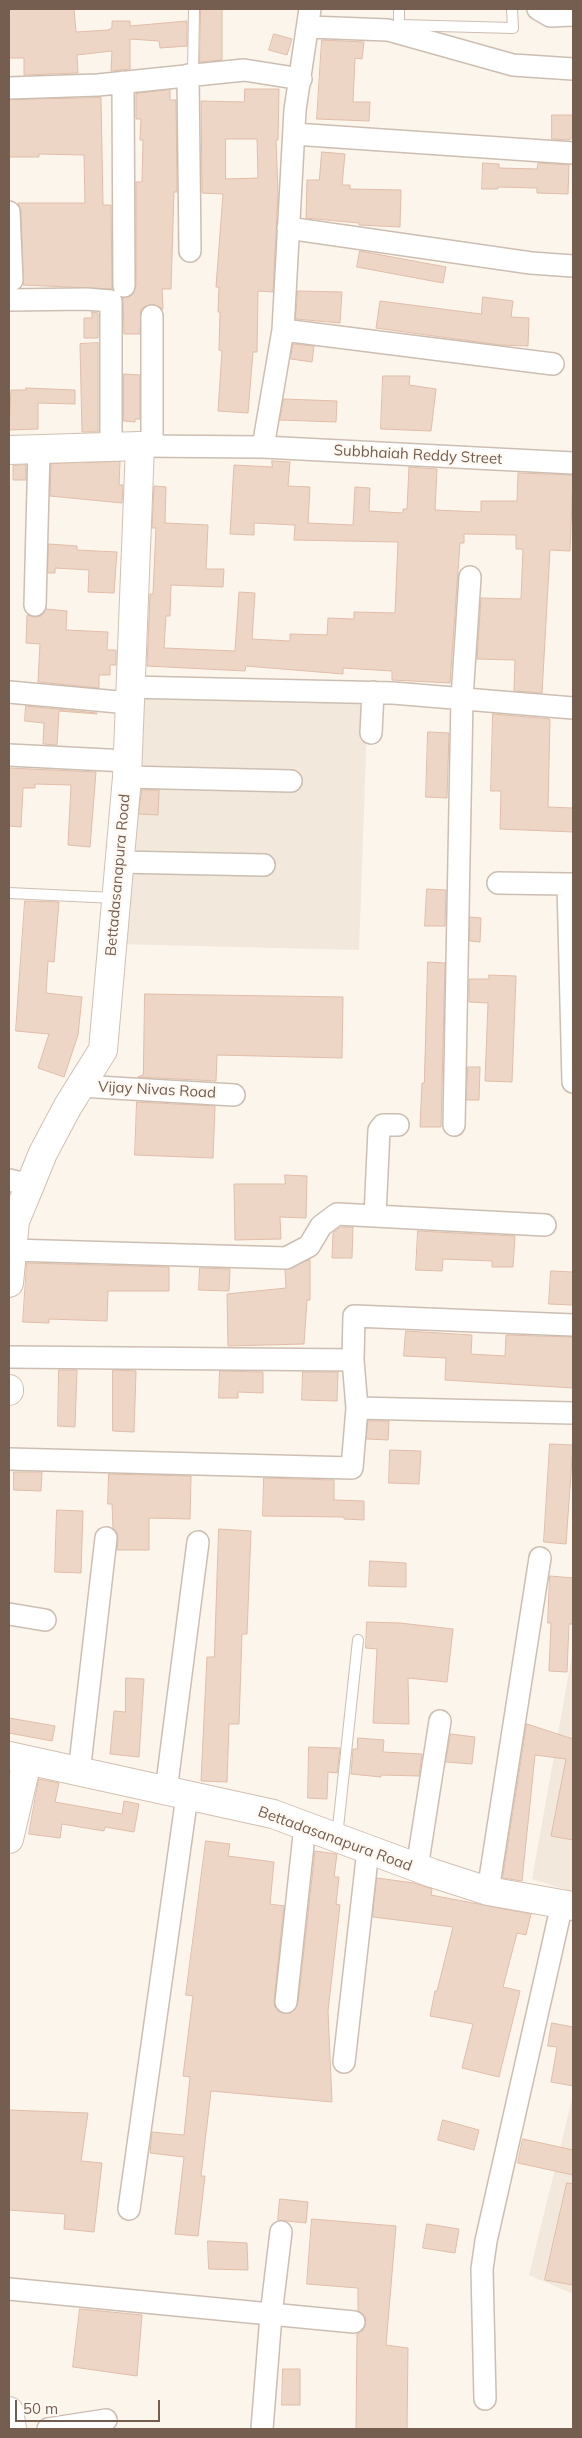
<!DOCTYPE html>
<html>
<head>
<meta charset="utf-8">
<style>
  body { margin:0 }
  #map { position:relative; width:582px; height:2438px; overflow:hidden; background:#fbf5ec; font-family:Mulish,sans-serif }
  canvas { display:block }
  .frame { position:absolute; inset:0; border:10px solid #755e50; pointer-events:none }
  .scale { position:absolute; left:15px; top:2400px; width:145px; height:22px; box-sizing:border-box; border:2px solid #755e50; border-top:0; padding-left:6px; font-size:15px; line-height:18px; white-space:nowrap; color:#755e50; -webkit-text-stroke:4px #fef9f2; paint-order:stroke }
</style>
</head>
<body>
<div id="map">
<canvas width="582" height="2438"></canvas>
<div class="frame"></div>
<div class="scale">50 m</div>
</div>
<script>
const context = document.querySelector('canvas').getContext('2d');
context.lineJoin = 'round';
function fill(path, color) { context.fillStyle = color; context.fill(path, 'evenodd'); }
function stroke(path, color, width, dash) { context.strokeStyle = color; context.lineWidth = width; context.lineCap = dash ? 'butt' : 'round'; context.setLineDash(dash || []); context.stroke(path); }
function label(font, color, halo, rows, align = 'center') {
  context.font = font + ' Mulish,sans-serif'; context.lineWidth = 5; context.setLineDash([]); context.textBaseline = 'middle'; context.strokeStyle = halo; context.fillStyle = color; for (const [text, x, y, turn = 0] of rows) {
    context.save(); context.translate(x, y); context.rotate((+turn || 0) * Math.PI / 180); context.textAlign = isNaN(turn) ? turn : align; if (halo) context.strokeText(text, 0, 0); context.fillText(text, 0, 0); context.restore();
  }
}
fill(new Path2D(`
  M145,690L368,697L359,950L118,944Z
  M573,1650V1892L532,1879Z
  M573,2095V2294L529,2275Z`), '#f2e8db');
const building = new Path2D(`
  M9,9H74L76,32L108,30L112,28V21H130V26L187,21V46L160,48L159,41L130,39V69L111,71L112,51L77,55L78,73L24,75V58H9Z
  M201,9H222V60L200,62Z
  M274,34L292,39L287,55L269,50Z
  M322,40L364,42L362,59L355,58L353,102H370L369,121L317,119Z
  M245,89H279L278,140H276L278,194L273,292L258,291L257,352H253L248,413L218,411L222,351L219,350L220,312H218L219,287H216L223,194L202,193L201,101L244,102ZM226,139H257L258,178L226,179Z
  M170,90V100H176L177,192H174L171,289H162L163,309L152,304L141,309L140,334H124L123,298L131,296L136,286V182H142L143,140H140L141,119H136V94Z
  M101,98L103,205H111L112,289L23,285L21,211L18,203H85L84,155L39,154V157H9V100Z
  M552,115H573V138H570V140L552,139Z
  M322,152L345,154L342,185H350V189L401,190L400,227L359,225V223L306,218L307,180H319Z
  M483,163L499,164V168L537,169L538,163L569,165L568,194L537,193V188L498,187V189H482Z
  M360,251L446,267L443,283L357,267Z
  M298,291L342,292L340,323L296,319Z
  M483,297L513,301L511,317L529,318L528,346L500,345L376,328L380,301L481,314Z
  M92,312L98,313V338H84V318H92Z
  M98,343V432H82L80,344Z
  M293,344L314,346L312,362L291,359Z
  M124,374L140,375V419H135V422L124,421Z
  M383,376H410L409,385L436,389L431,431L381,429Z
  M26,388L75,390V404L38,403V429L9,430L11,390H26Z
  M284,399L337,401L336,422L280,420Z
  M272,461L290,462L288,486L310,487L308,523L353,525L355,487L370,488L369,511L403,513V509H407L409,467L437,469L435,510L481,512V501H517L518,473L573,475L570,551L550,550L542,693L514,691L515,660L477,659L481,598L521,599L523,549H516V535L464,534V543H460L450,683L392,680V671L343,668V674L246,666L245,671L147,666L150,594H153L156,528H152L154,486L166,487L165,523L208,525L206,569H224L223,587L171,585L170,616H166L164,648L235,651L239,592L255,593L252,639L290,641V634L327,635L328,618L354,619V612L395,613L398,542L294,540L295,525L254,523V535L230,534L234,465L272,467Z
  M120,462L119,485H123L122,503L50,496L51,464Z
  M26,465V480H13V466Z
  M49,544L77,546V550L117,552L114,593L88,592L89,570L55,568V573H48Z
  M46,609L67,611L66,630L108,632L107,650H116V665H110V675H99V688L38,682L40,644L26,643L27,615L34,617L41,616Z
  M26,706L97,713V714L59,711L57,745L43,744L44,723L25,721Z
  M493,714L550,719L548,807L573,808V832L500,829L501,791H491Z
  M428,732L449,733L447,798L426,797Z
  M9,768L96,772L90,847L68,845L71,785L35,784V788H23L21,827L9,826Z
  M142,790H159L158,815L139,814Z
  M427,889L446,890L445,926H425Z
  M25,901L59,902L54,962L48,961L46,993L82,997L78,1035L64,1077L38,1068L49,1034L16,1031Z
  M470,917L481,918L480,942L470,941Z
  M428,962L445,963L441,1127H420L422,1083H424Z
  M489,975L516,976L512,1082L485,1081L488,1003L469,1002V979H489Z
  M145,994L343,997L342,1058L217,1055L216,1081L138,1077L143,1075Z
  M468,1067H480L479,1100H467Z
  M137,1102L215,1106L213,1158L135,1155Z
  M285,1175L307,1176L306,1218L280,1217L281,1239L235,1240L234,1184H285Z
  M341,1227H353L352,1258H332L333,1233Z
  M418,1231L515,1236L513,1267H492V1261L443,1259L442,1271L416,1270Z
  M310,1260V1300H307L304,1344L228,1346L227,1294L286,1288L285,1270Z
  M27,1263L169,1267V1291H108L107,1321L49,1319V1323L23,1322Z
  M200,1268L230,1269L229,1291L199,1290Z
  M551,1271L573,1272V1305L549,1304Z
  M406,1331L472,1335L471,1354L505,1356L506,1335L573,1337V1388L445,1380L446,1358L404,1356Z
  M59,1370H77L75,1427L58,1426Z
  M113,1370L136,1371L134,1432L113,1431Z
  M220,1371L263,1372V1393L238,1392V1398H219Z
  M303,1372H338L337,1401L302,1400Z
  M368,1421H389L388,1440L367,1439Z
  M550,1444L573,1445L566,1544L544,1542Z
  M390,1450L421,1451L419,1484L389,1483Z
  M14,1472H42L41,1491L14,1490Z
  M109,1474L191,1476L190,1519L149,1518V1550H117L118,1539L117,1533L113,1528L112,1504H108Z
  M264,1478L334,1480V1500L364,1501V1520L344,1519V1517L263,1516Z
  M57,1510L83,1511L81,1573L55,1572Z
  M219,1529L251,1531L247,1634H242L239,1724H229L227,1782L201,1781L207,1657H214Z
  M370,1561L406,1563V1587L369,1586Z
  M550,1576L573,1578V1624H569L567,1672L549,1671L551,1623H548Z
  M367,1622L400,1623L453,1629L447,1682L408,1678L409,1724L373,1723L377,1649L366,1648Z
  M126,1678L144,1679L139,1757L110,1754L114,1711L125,1712Z
  M9,1718L55,1726L52,1741L9,1733Z
  M527,1724L573,1739V1840L551,1836L566,1759L535,1755L522,1881L503,1878Z
  M451,1734L475,1737L472,1764L446,1762Z
  M358,1738L384,1740L383,1752L422,1754L419,1776L381,1775V1777L351,1774L353,1749H357Z
  M309,1747L340,1748L337,1773L328,1772L327,1799L308,1798Z
  M39,1779L59,1783L55,1802L122,1814L124,1801L139,1804L134,1832L105,1827L104,1831L62,1824L60,1838L29,1834Z
  M206,1841L230,1844L228,1856L274,1862L270,1904L284,1906L274,2001L275,2007L279,2012L291,2013L298,2003L315,1851L337,1854L334,1877H339L336,1904L340,1905L328,2011L332,2102L211,2091L201,2176H205L198,2236L175,2234L184,2157L150,2153L152,2132L184,2135L190,2077L183,2076L193,1996L186,1995Z
  M377,1878L414,1883L432,1889L431,1895L531,1914L526,1935L517,1933L503,1987L520,1991L499,2077L462,2068L473,2024L430,2016L435,1991H437L453,1927L373,1917Z
  M552,2023L573,2027V2086L551,2082L557,2047L548,2046Z
  M9,2110L88,2113L81,2161L102,2163L94,2232L64,2229L65,2214L9,2210Z
  M443,2120L479,2130L474,2150L438,2140Z
  M523,2139L573,2150V2175L518,2163Z
  M567,2183L573,2184V2285L545,2280Z
  M280,2199L308,2202L306,2223L278,2220Z
  M312,2219L396,2226L386,2345L408,2348L407,2429H356L357,2334L364,2329L366,2317L358,2310V2288L307,2284Z
  M427,2224L459,2229L455,2253L423,2248Z
  M208,2241L247,2243L248,2270L209,2269Z
  M80,2309L142,2315L137,2376L73,2367Z
  M283,2369H300V2405H282Z`);
fill(building, '#eed6c6');
stroke(building, '#e0bda8', 1);
const lane = new Path2D(`
  M399,9V25L513,28L512,9
  M193,75L194,9
  M9,893L115,898
  M337,1837L358,1640`);
const street = new Path2D(`
  M538,9L550,16L573,15
  M309,27L388,30L513,65L573,69
  M188,75L190,251
  M123,82L124,286
  M9,88L98,85L244,70L301,79
  M294,134L573,153
  M9,212L12,280
  M288,228L531,263L573,266
  M9,300L86,299L111,301V447
  M152,316V446
  M283,330L553,364
  M140,446L263,447L283,330L295,110L310,9
  M263,447L573,463
  M35,605L39,449
  M129,687L393,693L573,708
  M9,692L129,703
  M371,733L373,692
  M9,755L127,761
  M127,777L291,781
  M119,862L264,865
  M498,883L568,884
  M573,884H568L573,1082
  M80,1086L234,1095
  M454,1125L462,698L470,577
  M9,1180L30,1185
  M375,1216L379,1130L383,1125H398
  M12,1250L286,1258L309,1246L321,1226L337,1214L545,1225
  M9,1357L353,1360L357,1408L573,1413
  M353,1360L354,1316L573,1325
  M9,1459L352,1468L357,1408
  M9,1614L45,1620
  M79,1773L106,1538
  M166,1791L198,1542
  M417,1868L440,1721
  M488,1891L540,1558
  M286,2002L305,1826
  M344,2062L368,1850
  M129,2209L187,1796
  M9,2289L354,2322
  M485,2399L482,2269L486,2241L562,1904
  M48,2429L106,2420
  M262,2429L271,2315L281,2232`);
const secondary = new Path2D(`
  M9,450L140,446L127,777L103,1050L68,1106L43,1153L30,1185L15,1221L9,1283
  M9,1389V1391
  M9,1756L273,1814L432,1873L488,1891L573,1906
  M9,1839L27,1762
  M9,2411L12,2429`);
stroke(lane, '#cdbeb2', 12);
stroke(street, '#cdbeb2', 24);
stroke(secondary, '#d2c0b2', 30);
stroke(lane, '#fff', 10);
stroke(street, '#fff', 21);
stroke(secondary, '#fff', 28);
label('15px', '#755e50', '#fef9f2', [
  ["Subbhaiah Reddy Street",418,455,3],
  ["Bettadasanapura Road",118,875,-85],
  ["Vijay Nivas Road",157,1090,3],
  ["Bettadasanapura Road",335,1839,20]
]);
</script>
</body>
</html>
